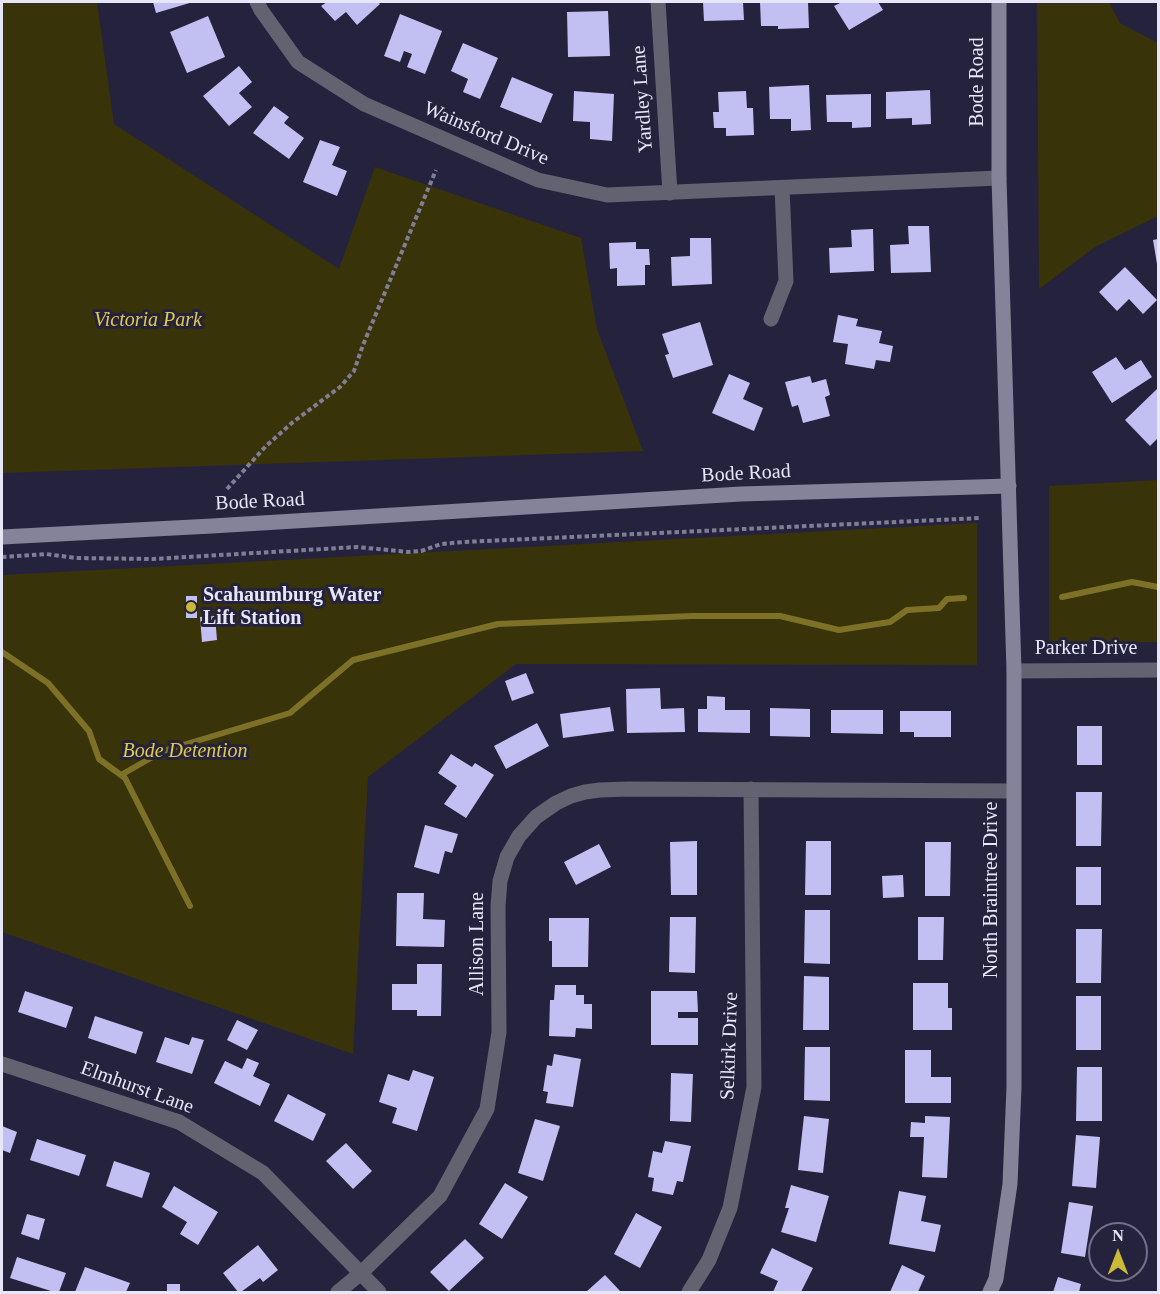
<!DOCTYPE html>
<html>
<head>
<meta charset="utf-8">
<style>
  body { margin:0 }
  #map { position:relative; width:1160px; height:1294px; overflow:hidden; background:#25223d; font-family:Georgia,serif }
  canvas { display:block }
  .frame { position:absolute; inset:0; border:3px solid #e7e6f8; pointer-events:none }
  .north { position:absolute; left:1088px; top:1222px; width:60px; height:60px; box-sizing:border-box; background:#25223d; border:2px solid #737088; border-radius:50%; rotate:0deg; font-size:16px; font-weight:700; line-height:24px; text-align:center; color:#e7e6f8 }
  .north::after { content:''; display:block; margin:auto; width:21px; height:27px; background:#cdb938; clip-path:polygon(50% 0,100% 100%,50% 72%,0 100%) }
</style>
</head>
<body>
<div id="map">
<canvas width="1160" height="1294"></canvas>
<div class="frame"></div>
<div class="north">N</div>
</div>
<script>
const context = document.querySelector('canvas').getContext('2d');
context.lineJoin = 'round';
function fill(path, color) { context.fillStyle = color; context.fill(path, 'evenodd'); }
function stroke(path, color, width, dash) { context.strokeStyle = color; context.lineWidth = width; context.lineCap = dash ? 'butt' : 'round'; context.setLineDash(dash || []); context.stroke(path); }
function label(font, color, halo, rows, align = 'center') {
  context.font = font + ' Georgia,serif'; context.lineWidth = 6; context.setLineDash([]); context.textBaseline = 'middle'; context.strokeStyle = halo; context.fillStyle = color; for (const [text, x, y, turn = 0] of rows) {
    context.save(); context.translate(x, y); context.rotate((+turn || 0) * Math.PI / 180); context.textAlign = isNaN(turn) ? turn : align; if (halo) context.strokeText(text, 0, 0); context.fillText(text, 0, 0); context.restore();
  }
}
fill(new Path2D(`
  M2,2H97L114,124L339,269L375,167L581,238L597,329L643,451L2,473Z
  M1037,2H1109L1120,23L1158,43V216L1095,247L1039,289Z
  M1158,480V642L1049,643V486Z
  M977,523V665L516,664L368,777L353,1054L2,932V575Z`), '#39330a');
stroke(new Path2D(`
  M1062,597L1132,582L1158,587
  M2,652L48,683L89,731L99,759L125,778L190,906
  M121,775L163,751L290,713L353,660L498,624L692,616H780L839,630L890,622L907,610L939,608L947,599L964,598`), '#7d7127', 6);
fill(new Path2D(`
  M153,2H193L156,13Z
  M327,2H378L380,4L357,25L346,12L335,21L321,6Z
  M703,2H743L744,20L704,21Z
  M760,2H808L809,28L778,29V26H761Z
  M842,2H878L883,10L849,30L834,6Z
  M608,11L610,56L568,57L567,12Z
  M400,14L442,31L425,74L407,67L412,54L404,51L400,62L384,56Z
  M208,16L225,57L187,73L170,32Z
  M463,43L498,58L480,99L463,92L468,79L451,71Z
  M239,66L252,82L239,93L252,107L229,126L203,96Z
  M512,77L553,94L541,123L500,107Z
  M809,85L811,130L791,131V119H770L769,87Z
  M930,90L931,124L912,125V118L886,119V92Z
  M574,91L614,94L612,141L590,139V122L573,121Z
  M746,91L747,108H753L754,135L726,136V128H714L713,112H719L718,92Z
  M871,94V127L852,128V122H827L826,95Z
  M274,106L289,117L284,123L304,138L289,159L253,133Z
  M320,140L340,147L332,165L347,171L337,196L303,182Z
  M908,226H929L931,272L891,273L890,245L909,244Z
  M873,229L874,271L830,273L829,248L852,247L851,230Z
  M690,238H711L712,284L672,286L671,257L690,256Z
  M1158,239V263L1157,264L1153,240Z
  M636,242V249H649L650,265H645V285L617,286V268L610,269L609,243Z
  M1125,267L1157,300L1143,314L1129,299L1117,311L1099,292Z
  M838,315L858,319L856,326L882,331L879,343L893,346L890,362L876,360L874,369L845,364L848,344L833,342Z
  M700,322L713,365L673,378L665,355L669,354L662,334Z
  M1116,357L1125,370L1141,360L1152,377L1112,403L1092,372Z
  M729,374L750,383L743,399L763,408L754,431L712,413Z
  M810,376L812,383L826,379L830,395L825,397L830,416L803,423L798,405L792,407L785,382Z
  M1158,388V438L1150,446L1125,420Z
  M186,596H197V618H186Z
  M215,616L217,640L202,642L200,617Z
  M526,673L534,693L512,701L505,681Z
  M660,688L661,709L684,708L685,732L627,733L626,689Z
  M707,696L725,697V710H750V733L698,732V709H707Z
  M610,707L614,731L563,738L560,714Z
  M770,708L810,709V737L770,736Z
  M831,710H883V734L831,733Z
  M900,711H951V737H914V732H900Z
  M537,723L549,746L506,769L494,746Z
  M1077,726H1102V765H1077Z
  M451,754L472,767L475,763L494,775L466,818L444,804L457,786L438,773Z
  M1076,792H1102L1101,846H1076Z
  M425,825L458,834L452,853L445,851L439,874L414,867Z
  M697,841V895H671L670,842Z
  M806,841H831V895H805Z
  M925,842H951L950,896H925Z
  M599,844L611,867L576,885L564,862Z
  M1076,867H1101V905H1076Z
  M903,875L904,897L883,898L882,876Z
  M397,893H424L423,919L445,920L444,947L396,946Z
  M805,910H830V964L804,963Z
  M670,917H696L695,973L669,972Z
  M918,917H944L943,960H918Z
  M549,918H589L588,967H552V941H549Z
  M1076,929H1102L1101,983H1076Z
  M417,964H442L441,1016H417V1010H392V984H417Z
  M804,976L829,977V1030H803Z
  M913,983H948V1008H952V1030H913Z
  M555,985H576V995H584V1004H592V1029L576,1028L575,1037L549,1036L550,1000H554Z
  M25,991L73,1007L66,1028L18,1012Z
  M651,991H697L698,1012H678V1018H698V1045H651Z
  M1076,996H1101V1050H1076Z
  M95,1016L143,1032L136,1054L88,1038Z
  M237,1020L258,1030L247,1050L227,1040Z
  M165,1037L189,1045L192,1037L204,1040L192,1074L156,1062Z
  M805,1047H830V1101L804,1100Z
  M905,1050H931V1077H951V1103H905Z
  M554,1054L581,1059L573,1107L546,1103L548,1092L543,1091L547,1065L552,1066Z
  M247,1058L259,1063L253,1076L270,1084L260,1106L214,1083L225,1061L242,1069Z
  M1077,1067H1102V1121H1076Z
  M413,1070L434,1077L417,1131L392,1123L397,1108L379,1102L388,1074L409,1081Z
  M671,1073L693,1074L691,1122L670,1121Z
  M288,1094L326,1114L313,1141L274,1121Z
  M804,1116L829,1119L823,1173L798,1170Z
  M925,1116L950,1117L947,1178L922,1177L924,1137H910L911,1122L925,1123Z
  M535,1119L560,1126L543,1181L518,1173Z
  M2,1126L17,1132L10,1153L2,1150Z
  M1076,1135L1100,1137L1096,1188L1072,1186Z
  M37,1139L86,1155L79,1176L30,1160Z
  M665,1141L691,1146L683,1182L677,1181L673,1195L652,1191L654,1178L648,1177L653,1151L662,1153Z
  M346,1143L372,1171L353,1189L326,1161Z
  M114,1161L150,1173L142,1198L106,1186Z
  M505,1183L528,1197L502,1239L479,1224Z
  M791,1185L829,1196L816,1242L781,1232L789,1208H785Z
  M174,1186L218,1212L198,1245L180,1234L187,1222L162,1207Z
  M899,1191L926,1196L921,1221L941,1225L935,1252L889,1244Z
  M1069,1202L1093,1206L1085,1257L1061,1253Z
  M636,1213L662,1227L640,1268L614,1254Z
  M27,1214L45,1219L39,1240L21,1234Z
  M465,1239L484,1258L449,1291L430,1272Z
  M258,1245L278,1270L263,1282L260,1278L241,1292H238L223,1273Z
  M772,1248L813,1268L801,1292H773L778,1281L760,1273Z
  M17,1257L66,1273L59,1292H54L10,1278Z
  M902,1265L925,1276L918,1292H890Z
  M85,1267L130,1283L126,1292H75Z
  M605,1275L621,1292H586Z
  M1058,1277L1081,1284L1079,1292H1053Z
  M167,1284H180V1292H167Z`), '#c2bff2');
stroke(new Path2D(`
  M227,489L266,446L293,422L340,387L354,371L363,345L436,170
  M2,557L46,554L76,558L153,559L357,547L408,552L421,551L441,544L464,542L981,518`), '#807e95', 4, [4.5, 3]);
stroke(new Path2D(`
  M257,2L261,10L298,62L364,104L538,180L607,195L999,178
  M658,2L670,193
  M771,319L786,281L782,188
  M1014,671L1158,670
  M2,1064L179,1122L263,1173L379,1292
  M338,1292L361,1273L440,1196L487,1109L499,1032L498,906L500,881L507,857L519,836L536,817L556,803L571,796L585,792L600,790L628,789L1013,791
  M689,1292L709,1260L730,1208L754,1087L751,789`), '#626270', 15);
stroke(new Path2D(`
  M2,537L212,526L741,494L1009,486
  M990,1292L996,1279L1010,1184L1014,1087V671L999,178V2`), '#848399', 15);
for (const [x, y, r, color] of [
  [191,607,6,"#cdb938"]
]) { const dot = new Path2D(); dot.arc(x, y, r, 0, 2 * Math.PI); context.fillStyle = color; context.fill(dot); stroke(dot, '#25223d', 2); }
label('20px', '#e7e6f8', '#25223d', [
  ["Bode Road",978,82,-90],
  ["Yardley Lane",643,99,-94],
  ["Wainsford Drive",486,134,23],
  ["Bode Road",746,474,-3],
  ["Bode Road",260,502,-3],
  ["Parker Drive",1086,649],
  ["North Braintree Drive",992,890,-90],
  ["Allison Lane",478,944,-90],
  ["Selkirk Drive",730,1046,-88],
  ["Elmhurst Lane",137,1088,20]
]);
label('italic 20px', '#dfcb48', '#25223d', [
  ["Victoria Park",148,321],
  ["Bode Detention",185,752]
]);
label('bold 20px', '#e7e6f8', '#25223d', [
  ["Scahaumburg Water",203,596],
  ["Lift Station",203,619]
], 'left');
</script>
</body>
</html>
